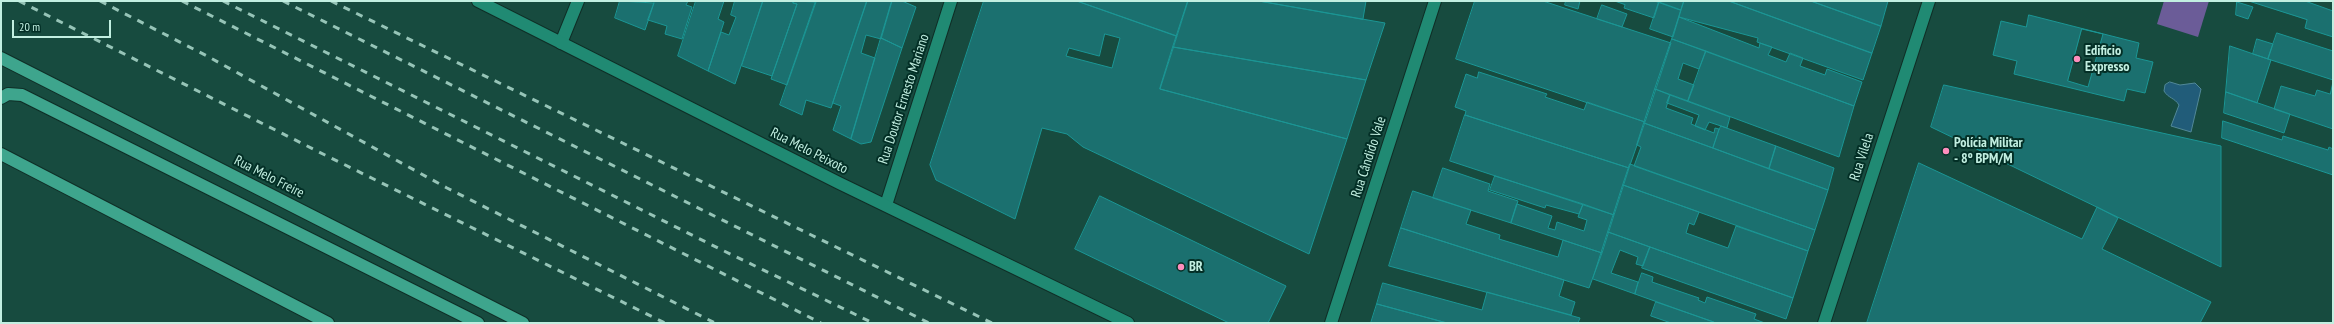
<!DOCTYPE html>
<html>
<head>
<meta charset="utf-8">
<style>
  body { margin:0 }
  #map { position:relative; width:2334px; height:324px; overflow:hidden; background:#174b3f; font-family:"PT Sans Narrow",sans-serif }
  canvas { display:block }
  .frame { position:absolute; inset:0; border:2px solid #c2efe1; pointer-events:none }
  .scale { position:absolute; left:12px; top:20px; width:99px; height:18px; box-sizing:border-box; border:2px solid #c2efe1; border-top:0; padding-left:5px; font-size:12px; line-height:14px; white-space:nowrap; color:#c2efe1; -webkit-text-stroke:3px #032f26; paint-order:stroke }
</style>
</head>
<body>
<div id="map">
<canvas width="2334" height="324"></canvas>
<div class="frame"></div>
<div class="scale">20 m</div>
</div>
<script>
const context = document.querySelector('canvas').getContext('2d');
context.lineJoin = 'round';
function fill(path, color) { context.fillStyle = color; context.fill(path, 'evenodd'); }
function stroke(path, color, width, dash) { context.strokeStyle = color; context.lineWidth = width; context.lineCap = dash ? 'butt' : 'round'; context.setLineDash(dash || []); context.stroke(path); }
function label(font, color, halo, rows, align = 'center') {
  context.font = font + ' "PT Sans Narrow",sans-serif'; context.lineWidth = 4; context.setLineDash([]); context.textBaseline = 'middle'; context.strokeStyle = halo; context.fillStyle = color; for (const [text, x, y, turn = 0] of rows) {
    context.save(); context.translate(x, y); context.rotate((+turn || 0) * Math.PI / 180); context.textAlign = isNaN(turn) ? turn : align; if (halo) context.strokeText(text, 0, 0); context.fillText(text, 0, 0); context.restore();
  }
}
fill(new Path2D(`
  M2164,1H2209L2198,37L2157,24Z`), '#6b5c98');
const water = new Path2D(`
  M2170,82L2180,85L2195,83L2201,89L2191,132L2171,126L2179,105C2175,98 2168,98 2164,91L2165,85Z`);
fill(water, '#215c79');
stroke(water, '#518898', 1);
const building = new Path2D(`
  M620,1L654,3L645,30L615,18Z
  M655,1H688L686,5L692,7L682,39L665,34L667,26L648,20Z
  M696,1H724L718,19L724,22L708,71L678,56Z
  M735,1H763L735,84L708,71L721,32L729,35L736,17L731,15Z
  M763,1H794L793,3L797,4L772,76L742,66Z
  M794,1L816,2L787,85L771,79L797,4L793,3Z
  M816,1H867L831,108L806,100L802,115L780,105Z
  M867,1H892L881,39L866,35L861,53L875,58L851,139L833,130L841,106L833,103Z
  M892,1H902L916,7L902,48L881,38Z
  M984,1H1077L1177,36L1160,89L1347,139L1309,254L1083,147L1067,134L1042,128L1015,219L936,180L930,165ZM1105,34L1120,38L1112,68L1066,56L1069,48L1099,56Z
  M1077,1H1188L1177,36Z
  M1188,1H1259L1385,23L1366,80L1173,47Z
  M1259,1H1366L1363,19Z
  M1475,1H1543L1671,43L1645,122L1456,59Z
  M1566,1H1580L1578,9L1565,5Z
  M1615,1H1655L1659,2L1654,18L1624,8L1625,5Z
  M1655,1H1684L1681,10Z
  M1684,1H1729L1872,53L1863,80L1757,42L1758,38L1679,17Z
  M1729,1H1811L1881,26L1872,53Z
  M1811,1H1888L1881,26Z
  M2249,1H2305L2333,11V37L2305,28L2307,20Z
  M1659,2L1681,10L1673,37L1650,29Z
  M2237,2L2253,7L2248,19L2236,15Z
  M1602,5L1627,14L1622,27L1597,19Z
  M2029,15L2139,43L2136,58L2153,62L2145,93L2127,89L2124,101L2014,74L2017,61L1993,55L2001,21L2026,27Z
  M1679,17L1759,48L1760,43L1772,47L1768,55L1786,62L1790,53L1803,58L1800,66L1825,75L1827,69L1862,82L1854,106L1672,39Z
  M2082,29L2103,34L2088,87L2068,81Z
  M2277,33L2333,51V80L2268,59Z
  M881,38L902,48L871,142L861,144L851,139Z
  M1672,39L1706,51L1699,69L1683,63L1678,79L1694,85L1688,101L1655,89Z
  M2257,39L2273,44L2268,59L2253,54Z
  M2230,46L2271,60L2257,103L2226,92Z
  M1173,47L1366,80L1347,139L1160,89Z
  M1706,51L1854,106L1839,157L1688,101Z
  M1479,72L1547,94L1545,97L1584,110L1587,102L1645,122L1629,168L1465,115L1466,111L1455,107L1466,74L1477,78Z
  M2333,82V129L2274,109L2281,86L2315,96L2317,90L2330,94Z
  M1944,85L2221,146V267L1931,127Z
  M1655,89L1670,95L1666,108L1693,118L1691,124L1714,133L1715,128L1719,129L1713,148L1644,123Z
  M2226,92L2290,114L2284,133L2224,113Z
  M1670,95L1730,117L1727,128L1709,122L1705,130L1695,126L1699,115L1667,103Z
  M1465,115L1629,168L1614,215L1450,161Z
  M2223,121L2282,140L2283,136L2328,150L2329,147L2333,149V175L2222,138Z
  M1644,123L1828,190L1815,230L1634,166L1641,147L1637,145Z
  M1721,126L1776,146L1769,169L1713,148Z
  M1776,146L1834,168L1828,190L1769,169Z
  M1919,163L2082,239L2097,207L2118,218L2102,249L2211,302L2200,323H1867Z
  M1630,164L1815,230L1808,251L1623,185Z
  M1443,168L1490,184L1488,191L1518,201L1511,223L1433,198Z
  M1495,176L1583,204L1579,214L1546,205L1545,208L1490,190Z
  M1623,185L1699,212L1694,225L1689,223L1686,233L1728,248L1736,226L1808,251L1793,298L1608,232Z
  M1413,191L1471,210L1466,224L1500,235L1499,239L1558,257L1563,240L1602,253L1589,288L1401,228Z
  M1100,196L1286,286L1268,323H1229L1075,249Z
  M1517,204L1552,216L1548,228L1555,230L1557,222L1584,231L1587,220L1578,217L1583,204L1614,215L1602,253L1511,223Z
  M1401,228L1564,280L1559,296L1575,302L1571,315L1389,266Z
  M1608,232L1650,247L1643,266L1636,264L1638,257L1620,250L1611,273L1638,282L1635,294L1593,279Z
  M1650,247L1793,298L1786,319L1642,268Z
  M1642,273L1653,277L1652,282L1699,298L1698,300L1705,303L1707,297L1756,314L1754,319L1765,323H1716L1635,294Z
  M1383,283L1482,310L1487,292L1580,318L1578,323H1447L1377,304Z
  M1656,302L1714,322V323H1671L1651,316Z
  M1377,304L1447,323H1371Z`);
fill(building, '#1b706f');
stroke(building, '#1b9695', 1);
const street = new Path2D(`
  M561,43L578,1
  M886,205L951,1
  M1331,323L1435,1
  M1824,323L1929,1`);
const secondary = new Path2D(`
  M478,1L839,183L1128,323`);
const highway = new Path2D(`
  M1,58L523,323
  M1,98L8,94L22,95L478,323
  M1,154L328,323`);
stroke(street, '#0f2e26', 14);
stroke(secondary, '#0f2e26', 14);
stroke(highway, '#0f2e26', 14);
stroke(street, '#208a73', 12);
stroke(secondary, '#208a73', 12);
stroke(highway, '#3ea58d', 12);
stroke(new Path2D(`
  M19,1L325,155L665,323
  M100,1L207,56L447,188L715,323
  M182,1L821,323
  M223,1L722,250L873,323
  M283,1L929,323
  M331,1L992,323`), '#96c4b7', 3, [7, 7]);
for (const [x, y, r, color] of [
  [2077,59,4,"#fe8ebd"],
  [1946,151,4,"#fe8ebd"],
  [1181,267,4,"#fe8ebd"]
]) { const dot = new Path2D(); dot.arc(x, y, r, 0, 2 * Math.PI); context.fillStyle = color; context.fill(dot); stroke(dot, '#032f26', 1.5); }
label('bold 14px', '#c2efe1', '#032f26', [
  ["Edificio",2085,51],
  ["Expresso",2085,67],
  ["Polícia Militar",1954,143],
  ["- 8º BPM/M",1954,159],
  ["BR",1189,267]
], 'left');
label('14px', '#c2efe1', '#032f26', [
  ["Rua Doutor Ernesto Mariano",904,99,-72],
  ["Rua Melo Peixoto",809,151,27],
  ["Rua Cândido Vale",1369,157,-72],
  ["Rua Vilela",1862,157,-72],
  ["Rua Melo Freire",269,177,27]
]);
</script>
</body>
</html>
